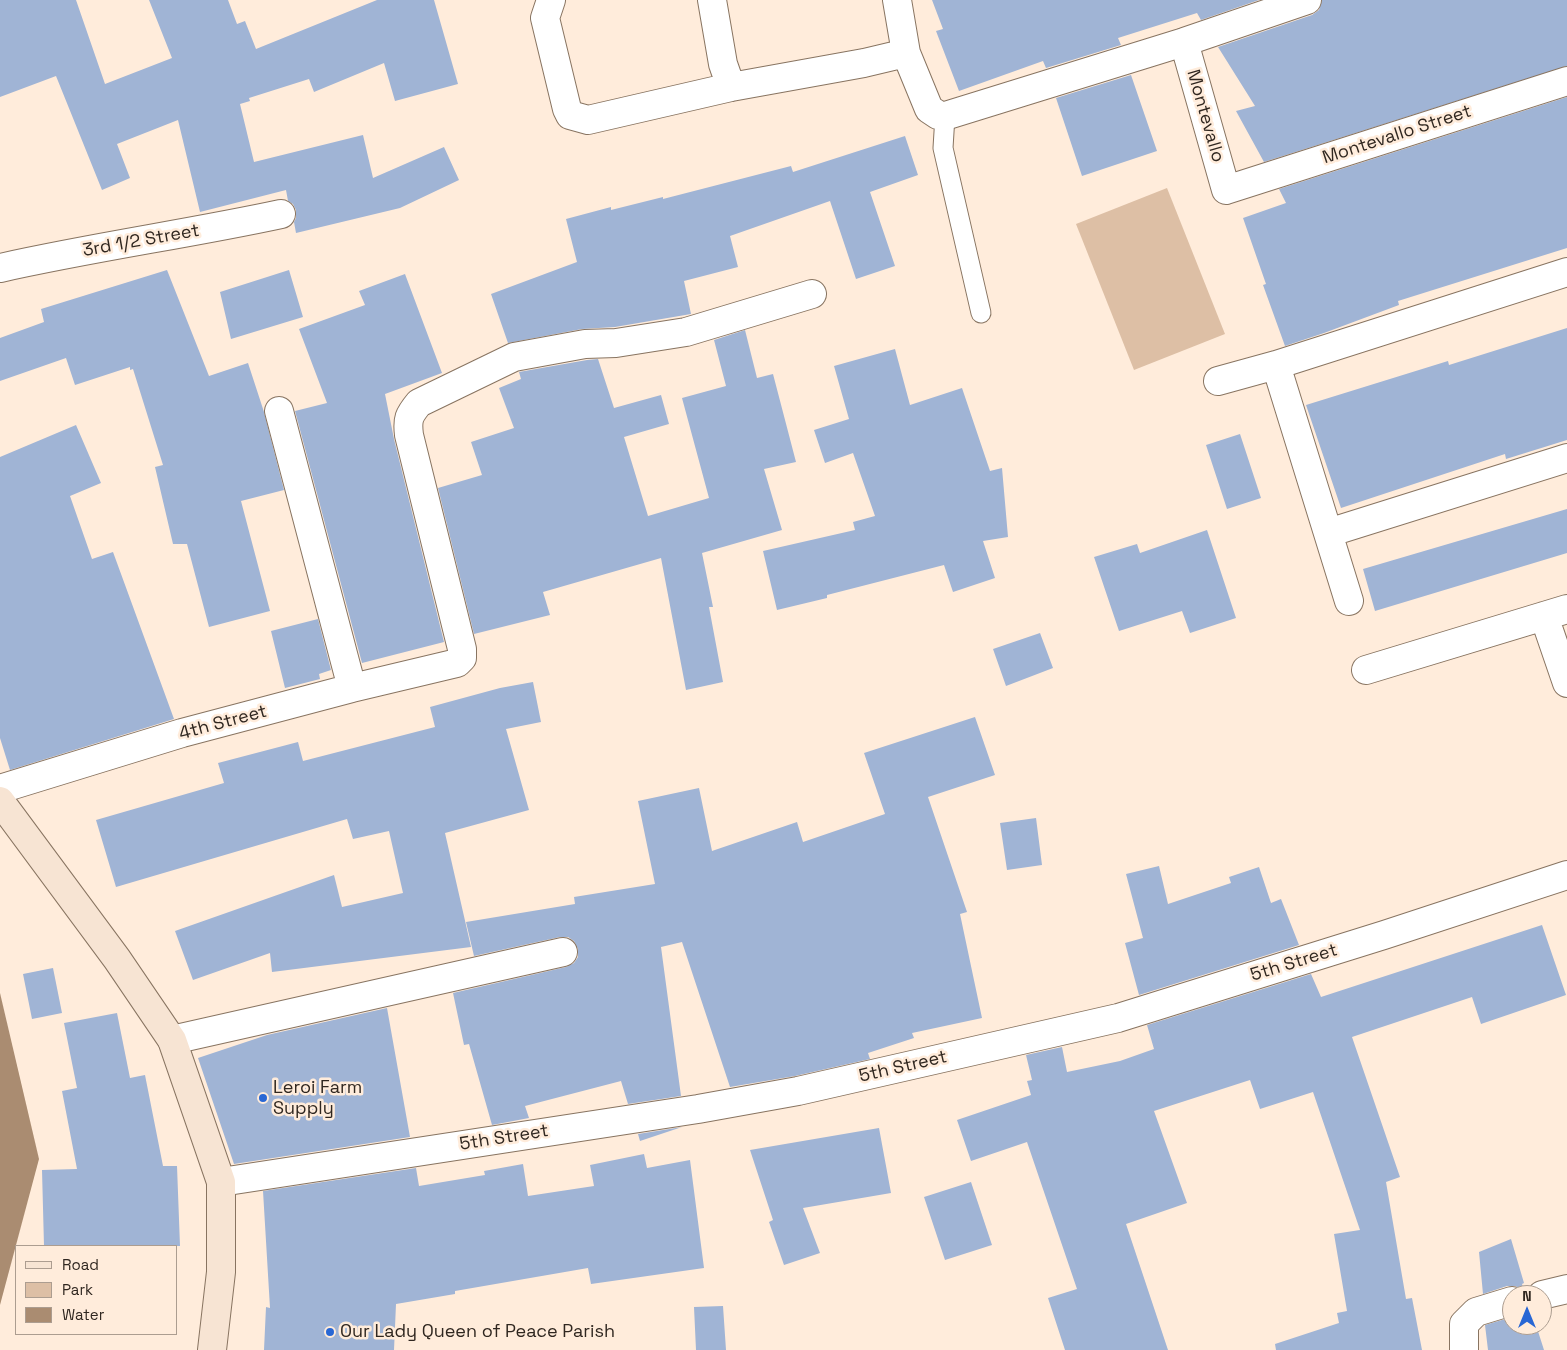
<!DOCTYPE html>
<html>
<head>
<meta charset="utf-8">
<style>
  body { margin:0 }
  #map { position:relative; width:1567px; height:1350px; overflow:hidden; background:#ffecdb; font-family:"Space Grotesk",sans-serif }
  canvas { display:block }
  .legend { position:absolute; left:15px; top:1245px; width:162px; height:90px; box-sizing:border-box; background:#ffecdb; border:1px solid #ac9d90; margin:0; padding:6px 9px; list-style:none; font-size:15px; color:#302720 }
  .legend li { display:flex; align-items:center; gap:10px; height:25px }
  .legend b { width:25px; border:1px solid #ac9d90 }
  .north { position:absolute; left:1502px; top:1285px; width:50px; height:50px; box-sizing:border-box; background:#ffecdb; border:1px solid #ac9d90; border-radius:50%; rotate:0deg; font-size:14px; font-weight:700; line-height:20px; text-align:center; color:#302720 }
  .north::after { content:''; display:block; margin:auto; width:18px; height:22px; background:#2967d4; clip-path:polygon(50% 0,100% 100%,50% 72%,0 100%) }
</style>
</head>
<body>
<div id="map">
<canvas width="1567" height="1350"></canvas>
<ul class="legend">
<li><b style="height:6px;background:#f7e4d3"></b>Road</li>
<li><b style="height:14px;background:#ddbfa5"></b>Park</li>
<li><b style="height:14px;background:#aa8c71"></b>Water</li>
</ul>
<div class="north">N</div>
</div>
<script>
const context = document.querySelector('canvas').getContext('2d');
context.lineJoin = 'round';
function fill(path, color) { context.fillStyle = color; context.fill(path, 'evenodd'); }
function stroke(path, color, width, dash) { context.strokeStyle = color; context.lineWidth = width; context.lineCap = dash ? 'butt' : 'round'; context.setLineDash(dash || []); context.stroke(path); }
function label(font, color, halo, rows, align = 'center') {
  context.font = font + ' "Space Grotesk",sans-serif'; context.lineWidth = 5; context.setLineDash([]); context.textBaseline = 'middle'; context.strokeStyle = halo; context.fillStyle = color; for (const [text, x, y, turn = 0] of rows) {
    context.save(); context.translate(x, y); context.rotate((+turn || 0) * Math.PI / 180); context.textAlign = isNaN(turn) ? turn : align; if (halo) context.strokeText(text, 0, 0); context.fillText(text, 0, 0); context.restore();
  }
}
fill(new Path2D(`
  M1167,188L1225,334L1134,370L1076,224Z`), '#ddbfa5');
fill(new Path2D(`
  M0,993L39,1159L0,1305Z`), '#aa8c71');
fill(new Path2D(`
  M0,0H76L105,84L172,58L149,0H228L237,24L245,21L256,49L377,0H434L458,84L395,101L384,63L314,92L309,79L249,98L250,101L240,104L254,162L363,135L373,178L444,147L459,180L400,208L296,233L294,222L296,218V210L293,204L288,201L286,190L200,212L178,120L117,144L130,178L102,190L56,76L0,97Z
  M932,0H1259L1201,20L1197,13L1118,38L1121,45L1046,68L1043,61L959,91L936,31L943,29Z
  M1322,0H1567V66L1264,162L1236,111L1255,106L1218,47L1312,15L1319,10Z
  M1131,75L1157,151L1082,176L1056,98Z
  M1567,97V248L1398,301L1399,305L1324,333L1285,346L1263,285L1266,284L1243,218L1286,203L1279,189Z
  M905,136L918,175L870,192L895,266L856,279L830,201L730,236L738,267L684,281L691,314L615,327L582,329L508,343L491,294L577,262L566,219L611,207V210L663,197V199L791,166L793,172Z
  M167,270L209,376L248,363L264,412L284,490L241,501L270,611L209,627L187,544H173L155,467L163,465L133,369L130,370V367L75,385L66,358L0,381V338L44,322L41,309Z
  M289,270L303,317L231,339L220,292Z
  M405,274L442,373L385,394L394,439L444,642L362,663L295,411L327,403L299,329L365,305L359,291Z
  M1567,328V440L1506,459L1505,454L1341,508L1306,405L1448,361L1449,365Z
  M745,330L757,378L773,374L796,462L764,469L782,530L702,553L713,607H709L723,682L686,690L661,558L543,592L550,615L474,634L438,488L482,475L471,442L514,428L499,388L521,379L519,372L587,360L598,359L614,408L661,395L669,424L624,437L648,516L709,498L682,398L726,386L714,340Z
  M895,349L910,405L962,388L990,471L1002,468L1008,537L983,541L995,578L953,592L944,565L827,595V598L777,610L763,551L855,530L853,522L875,516L853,453L825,463L814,430L849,419L834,366Z
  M76,425L101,483L70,496L92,559L113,552L174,719L10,770L0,738V457Z
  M1240,434L1261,498L1227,509L1206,445Z
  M1567,509V553L1375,611L1363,569Z
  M1207,530L1236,618L1190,633L1182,611L1119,631L1094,557L1137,544L1140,553Z
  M318,619L331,670L319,674L320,679L285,688L271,631Z
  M1040,633L1053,668L1006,686L993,649Z
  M533,682L541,722L506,729L529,810L445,833L471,947L272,972L270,953L193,980L175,931L334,875L342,907L403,893L389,831L353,839L347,819L116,887L96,820L224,783L218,763L298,742L303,761L435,727L430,707L500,688Z
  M975,717L995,775L928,797L967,912L960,914L982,1018L912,1033L914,1038L868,1053L870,1059L795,1076L730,1087L682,942L661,947L681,1096L628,1104L621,1081L525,1106L529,1118L492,1125L469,1044L464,1045L453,993L566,967L574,963L578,957V949L574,941L568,937H560L474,956L466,922L575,904L574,897L655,884L638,801L699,788L712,851L797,822L803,842L885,814L864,753Z
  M1036,818L1042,865L1007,870L1000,823Z
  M1159,866L1168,904L1231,883L1229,877L1259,867L1271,903L1281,899L1299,945L1139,995L1125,943L1143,938L1126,874Z
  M1542,925L1566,995L1481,1024L1472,997L1352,1037L1400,1177L1386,1182L1406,1299L1412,1298L1422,1350H1276L1275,1344L1339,1323L1337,1313L1347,1311L1334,1234L1360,1230L1313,1092L1260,1109L1250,1080L1154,1111L1187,1203L1126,1224L1168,1350H1065L1048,1298L1077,1289L1027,1142L971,1161L957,1120L1031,1095L1027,1081L1032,1080L1026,1055L1062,1047L1067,1072L1120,1061L1154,1049L1147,1025L1311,974L1321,997Z
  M53,968L62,1013L32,1019L23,974Z
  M387,1008L410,1137L234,1164L198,1058L267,1035Z
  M117,1013L130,1078L145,1075L163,1166H177L180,1246H44L42,1170L77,1169L62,1091L77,1088L64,1023Z
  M682,1127L640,1141L638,1134Z
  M879,1128L891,1193L803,1208L820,1253L784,1265L769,1222L773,1220L750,1150Z
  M644,1154L647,1168L690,1160L704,1268L591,1284L588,1268L455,1291V1294L396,1304L394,1350H264L266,1307L270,1308L263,1191L416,1168L419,1186L485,1175L484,1171L523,1164L528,1196L594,1186L590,1165Z
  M971,1182L992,1245L945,1260L924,1197Z
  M1511,1239L1524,1283L1522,1284L1525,1293L1522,1289L1515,1286H1507L1483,1294L1479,1252Z
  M723,1306L726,1350H696L694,1307Z
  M1512,1317V1325H1536L1544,1350H1488L1485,1325Z`), '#a0b4d5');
const service = new Path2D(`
  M945,116L943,148L981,313`);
const minor = new Path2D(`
  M551,0L545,18L567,109L570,115L588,120L731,87L864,63L906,53
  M712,0L723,64L731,87
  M897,0L906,53L929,109L938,115L945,116L1184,42L1307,0
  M1184,42L1226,190L1567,81
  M0,268C93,247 188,234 281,214
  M1276,365L1349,601
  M1218,381L1276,365L1567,272
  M279,411L352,688
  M1328,533L1567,458
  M1544,616L1567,683
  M1366,670L1567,609
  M0,789L182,733L352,688L457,663L462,658V649L409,435C407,419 409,415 419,403L514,357L585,344L616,343L686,332L812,294
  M172,1040L563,952
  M221,1182L698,1109L798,1091L1118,1018L1384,935L1567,875
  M1542,1295L1567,1289
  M1464,1350V1324L1476,1312L1512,1301`);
const secondary = new Path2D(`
  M0,801L117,959L172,1040L221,1182V1272L212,1350`);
stroke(service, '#887461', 21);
stroke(minor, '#887461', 30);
stroke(secondary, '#887461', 30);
stroke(service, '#fff', 19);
stroke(minor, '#fff', 28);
stroke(secondary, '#f7e4d3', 28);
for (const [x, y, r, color] of [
  [263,1098,5,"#2967d4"],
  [330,1332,5,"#2967d4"]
]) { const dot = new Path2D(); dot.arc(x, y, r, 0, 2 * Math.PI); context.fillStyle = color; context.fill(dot); stroke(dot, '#ffecdb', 2); }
label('18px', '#302720', '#ffecdb', [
  ["Montevallo",1205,116,74],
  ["Montevallo Street",1397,135,-18],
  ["3rd 1/2 Street",141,241,-10],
  ["4th Street",223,723,-15],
  ["5th Street",1294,963,-17],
  ["5th Street",903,1067,-13],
  ["5th Street",504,1138,-9]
]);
label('18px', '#302720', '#ffecdb', [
  ["Leroi Farm",273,1088],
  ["Supply",273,1109],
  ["Our Lady Queen of Peace Parish",340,1332]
], 'left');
</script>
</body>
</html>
